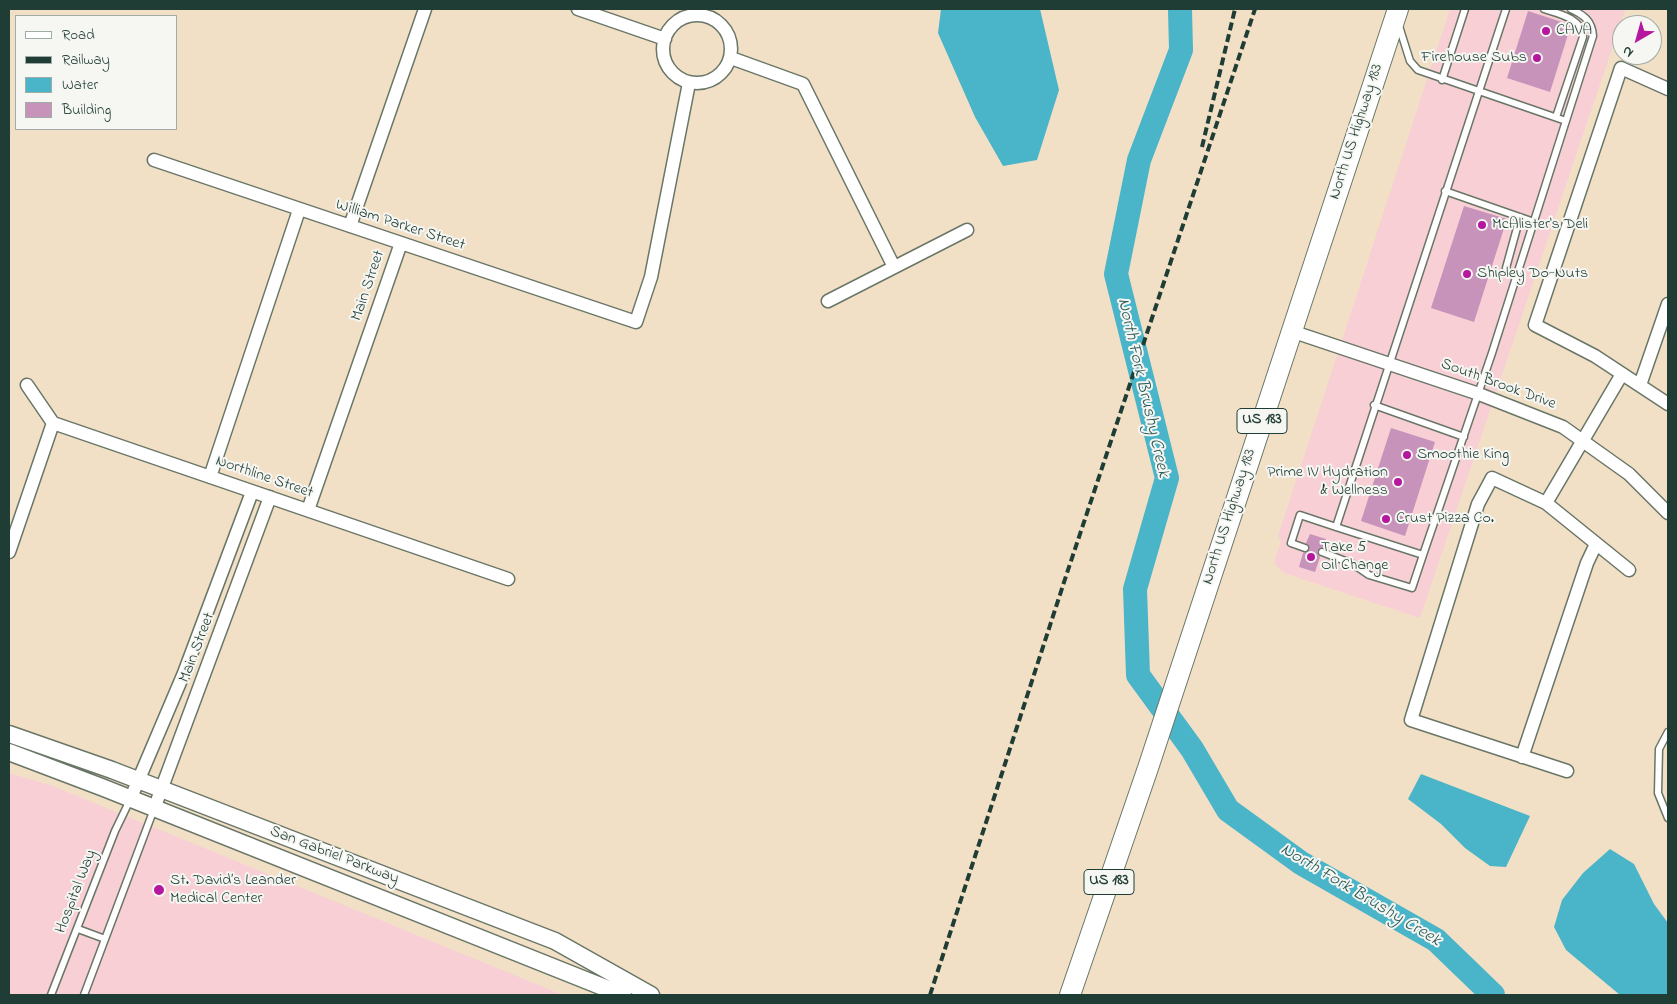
<!DOCTYPE html>
<html>
<head>
<meta charset="utf-8">
<style>
  body { margin:0 }
  #map { position:relative; width:1677px; height:1004px; overflow:hidden; background:#f2e0c6; font-family:"Indie Flower",sans-serif }
  canvas { display:block }
  .frame { position:absolute; inset:0; border:10px solid #1f3d34; pointer-events:none }
  .legend { position:absolute; left:15px; top:15px; width:162px; height:115px; box-sizing:border-box; background:#f6f6f2; border:1px solid #a0aca6; margin:0; padding:6px 9px; list-style:none; font-size:15px; color:#1f3d34 }
  .legend li { display:flex; align-items:center; gap:10px; height:25px }
  .legend b { width:25px; border:1px solid #a0aca6 }
  .north { position:absolute; left:1612px; top:15px; width:50px; height:50px; box-sizing:border-box; background:#f6f6f2; border:1px solid #a0aca6; border-radius:50%; rotate:218deg; font-size:14px; font-weight:700; line-height:20px; text-align:center; color:#1f3d34 }
  .north::after { content:''; display:block; margin:auto; width:18px; height:22px; background:#b5179e; clip-path:polygon(50% 0,100% 100%,50% 72%,0 100%) }
</style>
</head>
<body>
<div id="map">
<canvas width="1677" height="1004"></canvas>
<div class="frame"></div>
<ul class="legend">
<li><b style="height:6px;background:#fff"></b>Road</li>
<li><b style="height:6px;background:#1f3d34"></b>Railway</li>
<li><b style="height:14px;background:#4ab4c8"></b>Water</li>
<li><b style="height:14px;background:#c793bb"></b>Building</li>
</ul>
<div class="north">N</div>
</div>
<script>
const context = document.querySelector('canvas').getContext('2d');
context.lineJoin = 'round';
function fill(path, color) { context.fillStyle = color; context.fill(path, 'evenodd'); }
function stroke(path, color, width, dash) { context.strokeStyle = color; context.lineWidth = width; context.lineCap = dash ? 'butt' : 'round'; context.setLineDash(dash || []); context.stroke(path); }
function label(font, color, halo, rows, align = 'center') {
  context.font = font + ' "Indie Flower",sans-serif'; context.lineWidth = 4; context.setLineDash([]); context.textBaseline = 'middle'; context.strokeStyle = halo; context.fillStyle = color; for (const [text, x, y, turn = 0] of rows) {
    context.save(); context.translate(x, y); context.rotate((+turn || 0) * Math.PI / 180); context.textAlign = isNaN(turn) ? turn : align; if (halo) context.strokeText(text, 0, 0); context.fillText(text, 0, 0); context.restore();
  }
}
fill(new Path2D(`
  M1450,9L1625,10L1420,618L1284,573L1274,563L1281,542L1278,536Z
  M9,773L53,786L563,995H9Z`), '#f7cfd5');
fill(new Path2D(`
  M941,9H1040L1059,90L1037,160L1003,166L975,117L938,33Z
  M1421,774L1530,816L1506,867L1490,866L1465,848L1441,824L1408,799Z
  M1610,849L1634,864L1654,904L1668,923V995H1620L1566,950L1554,927L1562,900L1583,873Z`), '#4ab4c8');
stroke(new Path2D(`
  M1180,9L1181,50L1139,160L1116,274L1167,478L1135,589L1138,675L1192,749L1228,810L1301,863L1436,940L1493,995`), '#4ab4c8', 24);
fill(new Path2D(`
  M1528,11L1571,25L1550,92L1507,78Z
  M1464,206L1507,219L1474,322L1431,308Z
  M1391,428L1435,442L1405,536L1361,521Z
  M1310,534L1326,539L1323,547L1317,551L1320,557L1315,572L1299,567L1303,553L1310,549L1306,543Z`), '#c793bb');
const service = new Path2D(`
  M1506,9L1336,527L1423,555L1492,353L1593,36C1592,21 1584,15 1571,9
  M1544,9C1560,14 1581,18 1583,37L1556,117
  M1399,26L1410,61L1418,70L1566,121
  M1442,80L1465,9
  M1445,191L1534,222
  M1517,276L1508,272L1506,268L1520,217
  M1374,405L1464,437
  M1305,548L1291,543L1300,515L1336,527
  M1322,552L1353,564L1369,575L1412,588L1423,555
  M1668,732L1659,749L1658,793L1668,818
  M78,929L105,939
  M51,995L115,831L130,800
  M84,995L154,809`);
const minor = new Path2D(`
  M578,9L665,39
  M663 49a34 34 0 1 1 68 0a34 34 0 1 1-68 0Z
  M731,58L803,84L894,267
  M1668,89L1621,68L1535,325L1595,356L1668,404
  M154,160L636,322L651,277L689,83
  M350,226L425,9
  M828,301L967,230
  M1291,331L1479,394L1563,427L1629,474L1668,513
  M27,385L53,423L508,579
  M1640,385L1668,304
  M210,477L299,210
  M1546,503L1622,374
  M308,510L401,243
  M9,552L53,423
  M1522,757L1587,563L1596,544
  M1567,771L1411,720L1478,504L1492,478L1546,503L1629,570
  M130,800L184,673L252,492
  M154,809L270,497`);
const tertiary = new Path2D(`
  M9,734L112,770L555,941L651,995
  M9,752L104,788L623,995`);
const primary = new Path2D(`
  M1070,995L1148,768L1398,9`);
stroke(service, '#697667', 9);
stroke(minor, '#697667', 15);
stroke(tertiary, '#697667', 19);
stroke(primary, '#697667', 22);
stroke(service, '#fff', 6);
stroke(minor, '#fff', 12);
stroke(tertiary, '#fff', 16);
stroke(primary, '#fff', 20);
stroke(new Path2D(`
  M1202,147L1235,9
  M930,995L1067,573L1255,9`), '#1f3d34', 4, [8, 4]);
for (const [x, y, r, color] of [
  [1546,31,5,"#b5179e"],
  [1537,58,5,"#b5179e"],
  [1482,225,5,"#b5179e"],
  [1467,274,5,"#b5179e"],
  [1407,455,5,"#b5179e"],
  [1398,482,5,"#b5179e"],
  [1386,519,5,"#b5179e"],
  [1311,557,5,"#b5179e"],
  [159,890,6,"#b5179e"]
]) { const dot = new Path2D(); dot.arc(x, y, r, 0, 2 * Math.PI); context.fillStyle = color; context.fill(dot); stroke(dot, '#f6f6f2', 2); }
for (const [x, y, w] of [
  [1262,421,50],
  [1109,882,50]
]) { const box = new Path2D(); box.roundRect(x - w / 2, y - 12.5, w, 25, 4); context.fillStyle = '#f6f6f2'; context.fill(box); stroke(box, '#1f3d34', 1); }
label('bold 15px', '#1f3d34', null, [
  ["US 183",1262,421],
  ["US 183",1109,882]
]);
label('16px', '#1f3d34', '#f6f6f2', [
  ["CAVA",1556,31],
  ["Firehouse Subs",1527,58,"right"],
  ["McAlister's Deli",1492,225],
  ["Shipley Do-Nuts",1477,274],
  ["Smoothie King",1417,455],
  ["Prime IV Hydration",1388,473,"right"],
  ["& Wellness",1388,491,"right"],
  ["Crust Pizza Co.",1396,519],
  ["Take 5",1321,548],
  ["Oil Change",1321,566],
  ["St. David’s Leander",170,881],
  ["Medical Center",170,899]
], 'left');
label('16px', '#1f3d34', '#f6f6f2', [
  ["North US Highway 183",1357,132,-72],
  ["William Parker Street",400,226,18],
  ["Main Street",369,286,-71],
  ["South Brook Drive",1498,385,20],
  ["Northline Street",264,478,19],
  ["North US Highway 183",1230,517,-72],
  ["Main Street",198,648,-69],
  ["San Gabriel Parkway",334,856,21],
  ["Hospital Way",77,892,-69]
]);
label('italic 18px', '#2a5b59', '#f6f6f2', [
  ["North Fork Brushy Creek",1142,388,77],
  ["North Fork Brushy Creek",1360,896,31]
]);
</script>
</body>
</html>
